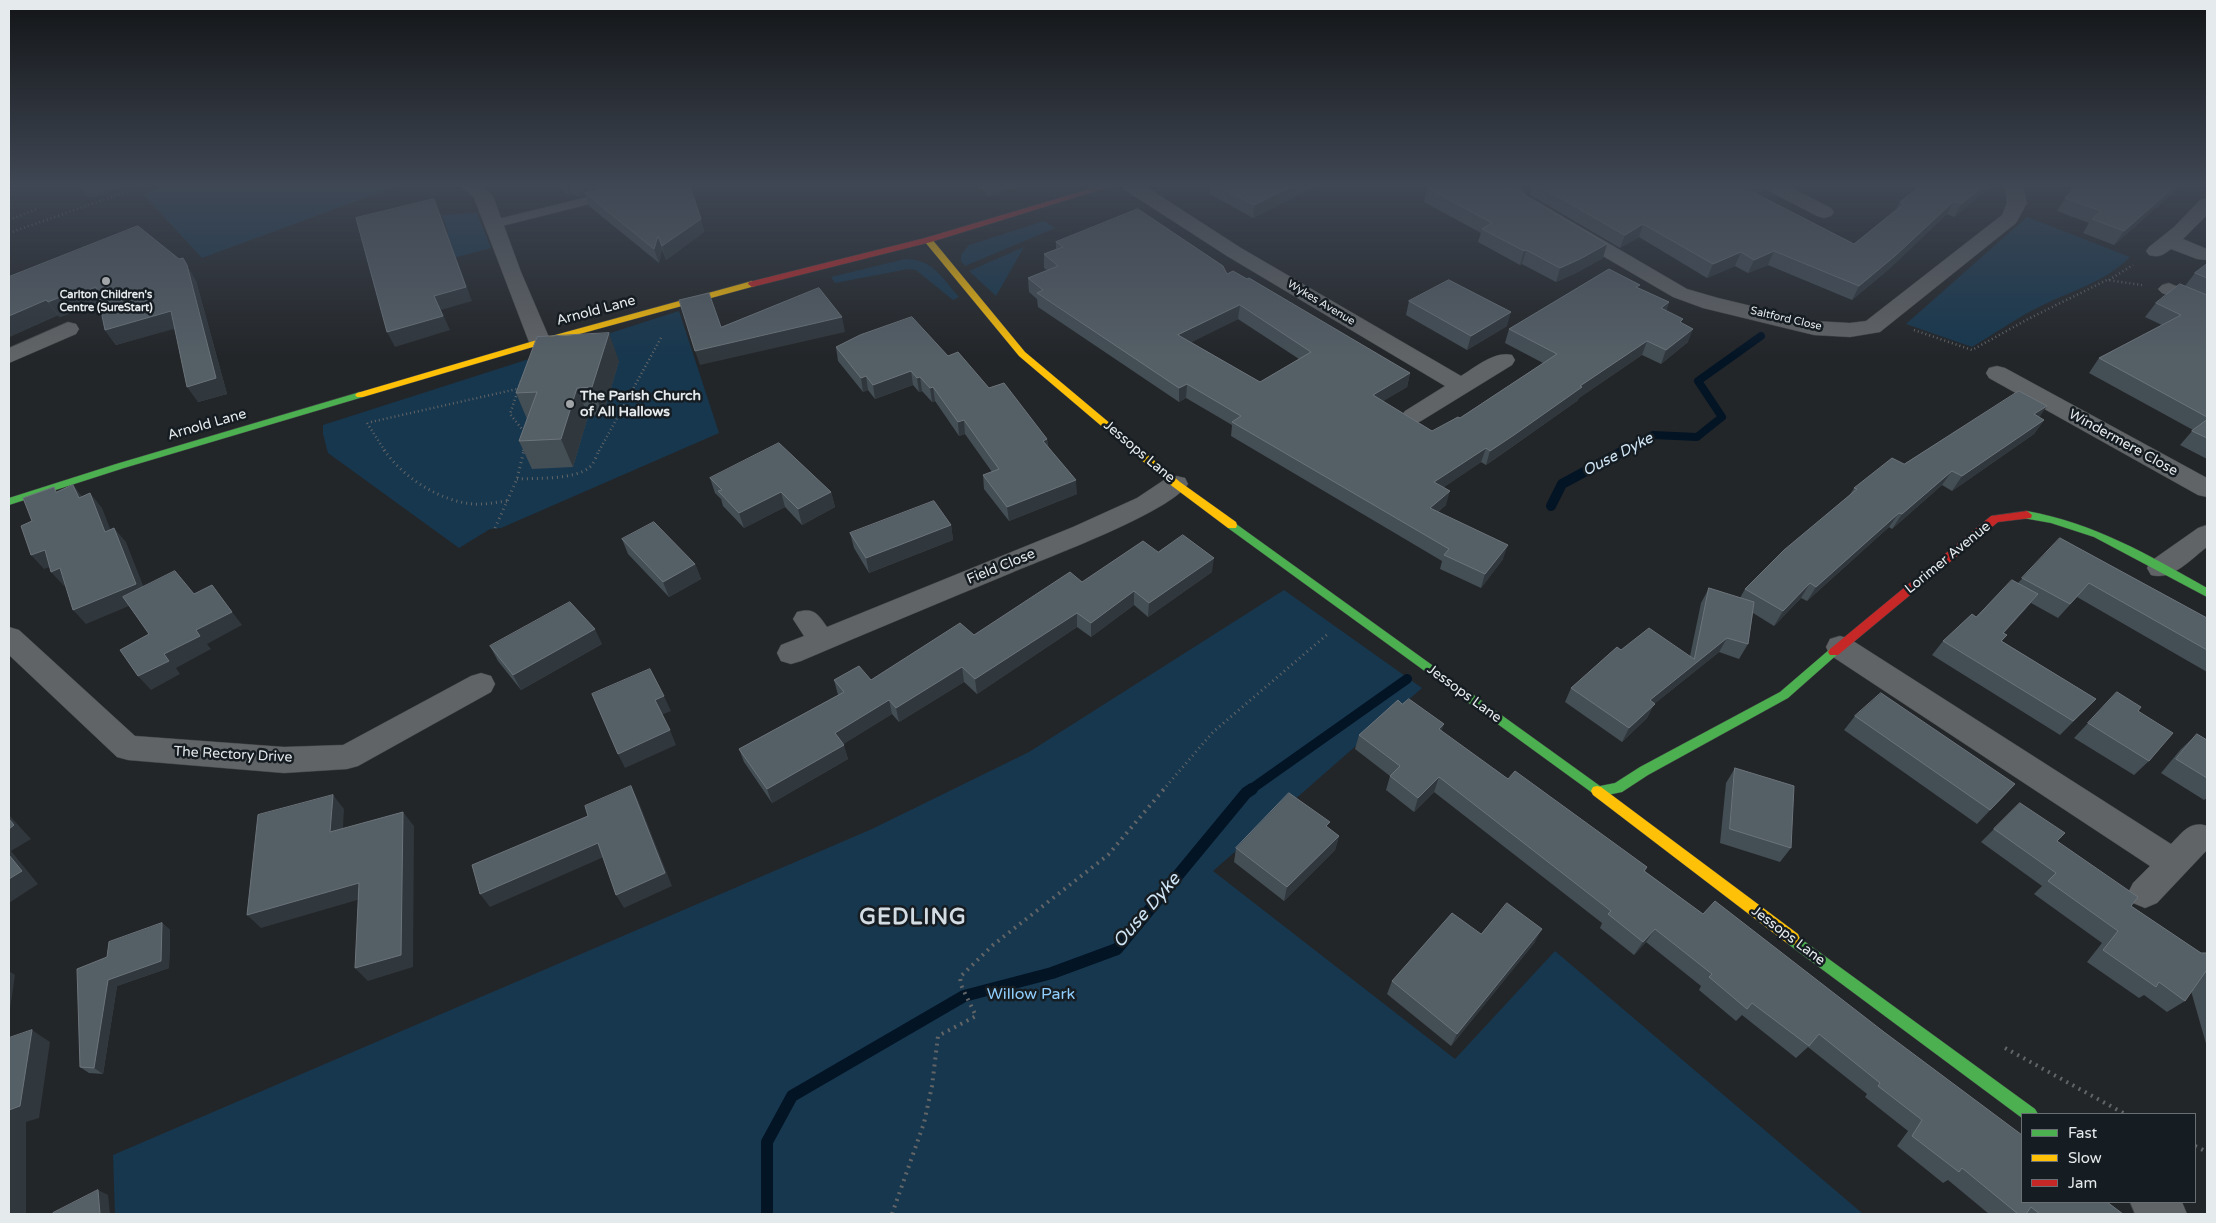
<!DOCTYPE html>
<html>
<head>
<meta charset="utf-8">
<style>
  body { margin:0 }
  #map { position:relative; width:2216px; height:1223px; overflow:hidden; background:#232629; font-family:"Varela Round",sans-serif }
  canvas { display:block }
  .frame { position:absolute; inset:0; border:10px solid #e5eaed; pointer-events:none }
  .legend { position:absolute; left:2021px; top:1113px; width:175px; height:90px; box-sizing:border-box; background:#161d22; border:1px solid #696f73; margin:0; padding:6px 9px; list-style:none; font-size:15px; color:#e5eaed }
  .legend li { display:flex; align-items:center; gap:10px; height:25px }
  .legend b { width:25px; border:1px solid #696f73 }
</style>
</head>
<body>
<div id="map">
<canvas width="2216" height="1223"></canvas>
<div class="frame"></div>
<ul class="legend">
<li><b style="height:6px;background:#4caf50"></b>Fast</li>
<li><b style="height:6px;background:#ffc107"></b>Slow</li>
<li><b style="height:6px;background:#c62828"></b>Jam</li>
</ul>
</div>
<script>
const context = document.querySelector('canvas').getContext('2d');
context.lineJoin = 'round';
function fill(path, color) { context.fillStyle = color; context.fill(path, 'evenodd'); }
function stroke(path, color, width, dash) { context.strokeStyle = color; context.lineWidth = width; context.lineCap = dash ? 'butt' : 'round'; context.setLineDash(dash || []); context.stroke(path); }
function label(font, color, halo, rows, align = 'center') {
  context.font = font + ' "Varela Round",sans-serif'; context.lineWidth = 5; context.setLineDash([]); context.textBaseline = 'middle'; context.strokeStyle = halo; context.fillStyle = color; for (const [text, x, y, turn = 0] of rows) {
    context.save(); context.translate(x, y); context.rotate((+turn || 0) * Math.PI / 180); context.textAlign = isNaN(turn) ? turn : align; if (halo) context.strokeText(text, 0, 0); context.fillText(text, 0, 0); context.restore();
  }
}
fill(new Path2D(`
  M165,186H397L202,258L143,194Z
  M477,213L491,248L415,268L407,241L448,232L442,215Z
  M2027,217L2130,257C2104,283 2067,292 2035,309C2013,320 1993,335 1972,347L1906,324Z
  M1044,221L1055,228L965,266L961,261V255L969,245Z
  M1024,247L996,296L969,271Z
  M905,259C933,259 942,278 959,297L953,300L916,270L908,269L835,283L831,277Z
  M679,311L719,433L501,528L490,529L459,548L328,453L323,434V425Z
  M1284,590L1422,688L1213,871L1455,1059L1555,951L1863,1214H115L113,1155L872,829L1029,752Z`), '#17374e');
stroke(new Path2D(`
  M1623,451L1653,435L1697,437L1722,417L1698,381L1761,336`), '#031425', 8);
stroke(new Path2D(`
  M1551,506L1562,484L1625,450
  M1250,790L1407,679`), '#031425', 10);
stroke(new Path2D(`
  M767,1214V1142L792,1096L964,996L1052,973L1117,949L1246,793L1252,789`), '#031425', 12);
const lane = new Path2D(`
  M632,186H652L650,189L494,228L488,224L490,221Z`);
const street = new Path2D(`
  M462,186H482L493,196L521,272L551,342L548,347L540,349L532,347L529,342L474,198Z
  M1123,186H1145L1241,248L1461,376C1476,367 1494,351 1512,355L1515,360L1512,365L1421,421L1413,424L1405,421L1401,416L1405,411L1445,386L1227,256L1125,190Z
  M1500,186H1519L1526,195L1687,289L1718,298L1814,321L1850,323L1866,321L2002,215L2007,203L2005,186H2023L2027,203L2016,223L1880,332L1850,337L1814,335L1703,308L1673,297L1512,203Z
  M1765,186H1788L1831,208L1834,212L1831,216L1824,218L1817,216L1767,190Z
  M2207,198V215L2183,239L2207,249V260L2197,259L2171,249C2163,255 2159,258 2149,255L2146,251L2149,247L2174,227L2200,200Z
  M2169,283L2207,299V313L2162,293L2158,289L2162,285Z
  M68,322L76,324L79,329L76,334L9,363V348Z
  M1997,366L2005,368L2207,478V497L2198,495L1989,378L1986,373L1989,368Z
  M1176,476L1185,478L1188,484C1171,512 1046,558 1011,573C941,602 871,631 801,661L791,664L781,661L777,653L781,645L804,636L793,619L797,612C814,607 818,614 827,627L1073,527L1137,498L1167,478Z
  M2207,525V547C2191,559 2172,581 2151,575L2147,568L2151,561L2198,528Z
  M9,627L19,630L135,736L284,747L343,745L471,676L481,673L491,676L495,684L491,692L358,766L347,769L284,773L128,760L117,757L9,655Z
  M1840,636L1850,639L2171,844C2182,833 2190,820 2207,826V850L2157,903L2145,908L2133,903L2128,893L2133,883L2150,866L1830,655L1826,647L1830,639Z
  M2130,1202H2182L2187,1214H2135Z`);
const fast = new Path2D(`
  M360,392L363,393V397L124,468L9,505V498L116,464Z
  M2027,511C2094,523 2149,555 2207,588V597L2094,537L2051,523L2023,518L2022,515Z
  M1232,521L1600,786L1615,783L1640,767L1780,692L1830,649H1838L1840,652L1788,698L1648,775L1622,792L1598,797L1228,528L1227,525L1228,522Z
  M1793,933L2035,1109L2038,1114H2022V1118L1788,944L1786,939L1788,934Z`);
const slow = new Path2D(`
  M925,238H931L1025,352L1180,482L1236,522L1237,525L1236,528H1228L1172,486L1019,356L925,242Z
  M752,281L756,284L755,286L543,344L363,397H357L355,395L357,393L537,340Z
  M1597,786L1601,787L1798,934L1800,939L1798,944L1793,945L1788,944L1593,795L1591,791L1593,787Z`);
const jam = new Path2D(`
  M1100,186H1112L931,242L752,287L748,284L749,282L925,238Z
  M2027,511L2032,515L2031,518L1998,522L1838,655H1830L1828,652L1830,649L1991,516Z`);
stroke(lane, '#404345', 1);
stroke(street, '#404345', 1);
stroke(fast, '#404345', 1);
stroke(slow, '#404345', 1);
stroke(jam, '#404345', 1);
stroke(new Path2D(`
  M9,220L37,209
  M9,233L143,186
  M2109,280L2133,265
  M1914,330L1972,350L2030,318L2107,280L2142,285
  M521,381L510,414L525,433
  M371,422L517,389
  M367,423L385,451
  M523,451L524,448
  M599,451L662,336`), '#626567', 2.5, [1, 3]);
stroke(new Path2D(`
  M384,450C403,477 439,501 473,504C484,505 496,502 508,501
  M517,479C536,478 575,480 590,467C594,463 597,455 599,450
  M495,528L517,479L524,450
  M1163,790L1213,732L1329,633`), '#626567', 3, [1, 4]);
stroke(new Path2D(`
  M2005,1048L2125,1114
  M2195,1146L2207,1152
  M892,1214L924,1123L932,1086L938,1036L976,1016L961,985L960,977L993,945L1108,855L1164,789`), '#626567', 4, [2, 5]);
fill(lane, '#616466');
fill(street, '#616466');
fill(fast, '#4caf50');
fill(slow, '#ffc107');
fill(jam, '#c62828');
fill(new Path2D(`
  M78,186H124L90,198Z
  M558,186H689L701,219L704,232L666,260L662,249L659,263L589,206L586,196L578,197L573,193L569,195Z
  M977,186H1019L989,196Z
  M1210,186H1316L1253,218L1210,194Z
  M1532,186H1766L1765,190L1756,194L1854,244L1896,209L1900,202L1920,186H1991L1954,217L1947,214L1889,269L1852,300L1768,265L1748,273L1735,266L1707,278L1639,237L1620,248L1530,195Z
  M2073,186H2181L2114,245L2083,233L2089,223L2057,211Z
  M1427,188L1603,258L1576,273L1556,282L1522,264L1520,265L1478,242L1481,233L1424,202Z
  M1056,242L1227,274L1247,279L1410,373L1407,387L1383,401L1432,431L1460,418L1543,363L1505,343L1509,329L1639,288L1669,302L1666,311L1682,323L1688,342L1661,364L1642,355L1579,398L1577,401L1509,449L1486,465L1481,462L1444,487L1446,505L1438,512L1503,559L1481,588L1440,569L1442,561L1231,436L1232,425L1186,398L1179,402L1038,307L1037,299L1029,292L1028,278L1047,270L1044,268V254L1056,249ZM1238,319L1299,359L1260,382L1191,342Z
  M2207,264V459L2180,445L2193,430L2089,373L2099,358L2162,325L2145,317L2156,303L2185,286L2195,273Z
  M9,277L196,281L227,394L198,402L174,328L116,345L105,330L100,305L89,310L86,307L60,317L58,315L9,337Z
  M1409,301L1507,326L1467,350L1406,315Z
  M836,347L948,356L989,388L1047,439L1048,446L1077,494L1009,521L984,489L983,475L992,472L965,434L959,436L935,401L932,402L922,391L919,392L913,385L875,399L868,390L863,392L838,361Z
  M619,361L603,415L588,416L573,467L532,469L519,441L527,419L516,393Z
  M2039,417L2044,420L2034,434L1952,491L1942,485L1892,529L1889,527L1807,601L1801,598L1774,626L1753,613L1748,644L1739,659L1719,652L1654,704L1647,718L1622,742L1565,702L1571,688L1621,650L1690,656L1701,603L1709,588L1740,598L1745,589L1849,496L1854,488L1904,464Z
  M710,478L831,492L835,507L802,525L785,507L744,528L723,506L721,499L715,493Z
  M951,525L953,540L869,573L854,548L850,533Z
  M2060,538L2207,618V672L2077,597L2058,618L2031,603L2004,633L2007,635L2002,641L2096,699L2060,735L1932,655L1943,641L1976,617L2018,583Z
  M622,539L695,564L701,579L669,597L628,554Z
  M1158,552L1212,572L1148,617L1134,605L1091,637L1077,627L977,694L964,682L899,722L892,714L843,744L848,759L772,803L744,762L739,749L838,695L834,680H871L974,635L1082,582Z
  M602,644L521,690L498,661L490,646Z
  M2117,692L2138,711L2149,761L2134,775L2074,738Z
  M1855,716L2015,784L1977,824L1844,730Z
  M1442,732L1508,779L1647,867L1645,871L1703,914L1884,1032L2123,1214H1989L1948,1180L1943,1183L1897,1146L1908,1131L1865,1097L1867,1094L1808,1047L1796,1058L1742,1015L1736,1021L1699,990L1701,986L1646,942L1634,955L1600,928L1602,923L1434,792L1414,812L1386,790L1390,776L1355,749L1359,735Z
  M2197,734L2207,740V798L2204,800L2161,773L2181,749Z
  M1735,768L1791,848L1780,862L1720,843L1726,783Z
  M2020,803L2057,841L2131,906L2201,953H2207V1047L2191,991L2185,1001L2167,1012L2144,995L2139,998L2087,962L2102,943L2034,894L2042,886L1981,842Z
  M1328,828L1339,836L1335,850L1284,901L1234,862L1236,848Z
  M162,923L170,930L169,968L117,986L103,1074L89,1073L80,1067L107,957Z
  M1481,934L1535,942L1451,1046L1387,994L1392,981Z`), '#444e55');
fill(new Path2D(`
  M82,186H124L90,198Z
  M566,186H571L573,193L569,195Z
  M574,186H625L585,193L586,196L578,197Z
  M989,186H1019L989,196Z
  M1292,186H1316L1253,218L1254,205Z
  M1749,186H1766L1765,190L1739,201L1745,188Z
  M1983,186H1991L1954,217L1961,204Z
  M2175,186H2181L2114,245L2124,231Z
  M434,199L440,213L472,301L441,310L450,330L395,347L387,332L434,296Z
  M1954,201L1947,214L1889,269L1852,300L1859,286Z
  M701,219L704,232L666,260L662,246Z
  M1643,224L1639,237L1620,248L1625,235Z
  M658,236L662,249L659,263L654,249Z
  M1607,244L1603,258L1576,273L1556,282L1560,268Z
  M1526,250L1522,264L1520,265L1524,251Z
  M1774,251L1768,265L1748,273L1754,260Z
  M1741,252L1735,266L1707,278L1713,264Z
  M183,258L196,281L227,394L198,402L187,387Z
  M96,287L107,302L89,310L78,294Z
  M75,291L86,307L60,317L48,302Z
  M46,300L58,315L9,337V316Z
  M1669,302L1664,316L1661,308Z
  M1240,305L1238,319L1178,349V335Z
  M171,311L181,327L116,345L105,330Z
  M1511,312L1507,326L1467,350L1471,336Z
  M842,317L845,332L700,365L695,351Z
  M1693,329L1688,342L1661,364L1666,350Z
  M609,333L619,361L603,415L592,387Z
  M1647,341L1642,355L1579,398L1577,401L1486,465L1490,451L1580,386Z
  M911,371L913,385L875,399L873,385Z
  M1410,373L1407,387L1370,409L1373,395Z
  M866,376L868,390L863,392L861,378Z
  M920,377L922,391L919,392L917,378Z
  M1187,384L1186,398L1179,402V388Z
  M933,387L935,401L932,402L930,388Z
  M577,388L588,416L573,467L561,439Z
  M2047,406L2037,421L2034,414Z
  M964,420L965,434L959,436L958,422Z
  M2044,420L2034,434L1952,491L1962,476Z
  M1047,439L1048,453L1043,441Z
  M1486,448L1481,462L1431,496L1434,482Z
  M1952,471L1942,485L1892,529L1902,514Z
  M1076,480L1077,494L1009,521L1007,507Z
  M73,485L85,500L79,498Z
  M1450,491L1446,505L1426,522L1430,508Z
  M781,492L785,507L744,528L739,513Z
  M831,492L835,507L802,525L798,509Z
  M90,493L102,508L117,546L105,532Z
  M1899,513L1889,527L1807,601L1816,587Z
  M951,525L953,540L869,573L866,558Z
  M114,528L126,542L148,598L86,624L73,610Z
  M1508,545L1503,559L1481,588L1485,574Z
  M45,550L58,564L44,569L31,555Z
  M1214,558L1212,572L1148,617L1149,603Z
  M695,564L701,579L669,597L663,582Z
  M60,568L73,583L64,586L51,572Z
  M1810,583L1801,598L1774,626L1783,611Z
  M212,585L242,625L207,644L211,649L176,668L180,674L151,690L138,676L164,654Z
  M1134,591V605L1091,637V623Z
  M2038,594L2026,609L1991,647L2003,633Z
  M1077,613V627L977,694L975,679Z
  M595,629L602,644L521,690L513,675Z
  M1727,638L1719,652L1654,704L1647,718L1622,742L1629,728L1650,700Z
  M962,667L964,682L899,722L896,708Z
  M664,696L671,711L661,715L655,700Z
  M889,700L892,714L839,747L835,733Z
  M1444,724L1439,739V729Z
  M670,730L676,745L625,768L618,754Z
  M844,745L848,759L772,803L767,789Z
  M1439,777L1434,792L1414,812L1418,798Z
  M631,786L638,800L672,886L624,908L616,895Z
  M333,795L344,809L342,846L330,832Z
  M403,812L414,826L413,967L368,981L355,968Z
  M9,815L31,839L11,851L38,884L9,903Z
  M1339,836L1335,850L1284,901L1287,887Z
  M598,843L606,856L490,907L480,894Z
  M359,883L371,896L261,928L247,915Z
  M162,923L170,930L169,968L117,986L103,1074L94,1068L108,980Z
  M1542,929L1535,942L1451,1046L1457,1034Z
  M1655,929L1646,942L1634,955L1643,942Z
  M9,971L15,975L9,1016Z
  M32,1030L50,1042L39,1118L26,1122V1214H9V1110Z
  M98,1190L108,1195L110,1214H100Z`), '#30373d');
const building = new Path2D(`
  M613,186H689L691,189L701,219L662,246L658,236L654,249L585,193Z
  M1220,186H1292L1254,205Z
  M1432,186H1495L1506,191L1513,189L1607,244L1580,259L1560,268L1526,250L1524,251L1482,229L1492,223L1427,188Z
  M1540,186H1749L1745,188L1854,244L1904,204L1900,202L1920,186H1983L1961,204L1954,201L1896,255L1859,286L1774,251L1754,260L1741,252L1713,264L1643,224L1625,235Z
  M2076,186H2175L2124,231L2092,219L2101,211L2065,198L2078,187Z
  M434,199L466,287L434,296L443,316L387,332L356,218Z
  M1138,209L1223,266L1227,274L1233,271L1247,279L1249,278L1410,373L1373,395L1432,431L1458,417L1460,418L1557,354L1509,329L1609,269L1640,285L1636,287L1669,302L1661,308L1683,319L1680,322L1693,329L1666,350L1647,341L1580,386L1582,387L1514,435L1490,451L1486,448L1434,482L1450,491L1430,508L1508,545L1485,574L1444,555L1449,549L1232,422L1241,416L1187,384L1179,388L1037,293L1043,290L1028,278L1058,266L1044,254L1063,247L1056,242ZM1240,305L1311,352L1260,382L1178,335Z
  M138,226L179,259L183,258L187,265L216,378L187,387L171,311L105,330L96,287L78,294L75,291L48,302L46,300L9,316V277Z
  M2207,264V278L2195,273Z
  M1449,280L1511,312L1471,336L1409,301Z
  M2180,284L2207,295V417L2099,358L2181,315L2156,303Z
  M819,288L842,317L695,351L679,300L709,293L721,327Z
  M912,317L948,356L958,352L989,388L1004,383L1047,439L1043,441L1076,480L1007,507L983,475L999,469L964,420L958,422L933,387L930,388L920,377L917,378L911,371L873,385L866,376L861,378L836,347L860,335Z
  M609,333L592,387L577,388L561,439L519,441L537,392L516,393L537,337Z
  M2019,391L2047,406L2034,414L2044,420L1962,476L1952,471L1902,514L1899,513L1816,587L1810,583L1783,611L1745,589L1784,550L1857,489L1854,488L1892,458L1904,464Z
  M2207,420V438L2192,431Z
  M779,443L831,492L798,509L781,492L739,513L718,491L722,490L710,478Z
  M73,485L79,498L90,493L105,532L114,528L136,584L73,610L60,568L51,572L45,550L31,555L21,526L32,521L23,498L54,487L56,492Z
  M934,501L951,525L866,558L850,533Z
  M654,522L695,564L663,582L622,539Z
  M1183,535L1214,558L1149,603L1134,591L1091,623L1077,613L975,679L962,667L896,708L889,700L835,733L844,745L767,789L739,749L844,692L834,680L859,666L871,680L960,623L974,635L1070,572L1082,582L1143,541L1158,552Z
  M2060,538L2207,618V650L2089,583L2070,604L2022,578Z
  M175,571L194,594L212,585L232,612L196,630L200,636L164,654L169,661L138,676L120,650L149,634L123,597Z
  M2012,580L2038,594L2003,633L2007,635L2001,641L2096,699L2073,721L1943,641L1972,614L1976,617Z
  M1709,588L1754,602L1748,644L1727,638L1650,700L1655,704L1629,728L1571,688L1617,647L1621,650L1649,628L1694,659Z
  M570,602L595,629L513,675L490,646Z
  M650,669L664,696L655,700L670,730L618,754L592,694Z
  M2117,692L2141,707L2138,711L2173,733L2149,761L2088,723Z
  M1881,693L2015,784L1990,810L1855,716Z
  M1409,699L1444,724L1439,729L1508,779L1515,771L1647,867L1644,871L1703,914L1715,901L1884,1032L2022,1135V1202H2107L2123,1214H2040L2031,1207L2026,1214H2018L1962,1168L1959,1172L1912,1136L1922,1120L1878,1086L1880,1083L1819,1034L1809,1046L1752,1003L1747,1009L1709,977L1712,974L1655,929L1643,942L1608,914L1611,911L1439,777L1418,798L1390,776L1400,766L1359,735L1398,700L1402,704Z
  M2197,734L2207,740V778L2176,759Z
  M1735,768L1794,786L1791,848L1730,829Z
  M631,786L665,873L616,895L598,843L480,894L472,865L588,816L585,806Z
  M1289,793L1330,822L1326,826L1339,836L1287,887L1236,848Z
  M333,795L330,832L403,812L401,955L355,968L359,883L247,915L258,815Z
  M2020,803L2065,833L2057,841L2138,897L2131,906L2201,953H2207V975L2206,971L2185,1001L2159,982L2156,987L2103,950L2118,931L2048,881L2056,873L1994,829Z
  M9,819L14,825L9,829Z
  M9,855L22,871L9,879Z
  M1507,903L1542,929L1457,1034L1392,981L1452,913L1481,934Z
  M162,923L161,961L108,980L94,1068L80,1067L77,969L107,957L109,942Z
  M32,1030L20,1106L9,1110V1038Z
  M98,1190L100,1214H53V1213Z`);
fill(building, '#555f66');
stroke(building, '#6c747b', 1);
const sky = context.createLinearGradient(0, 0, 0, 357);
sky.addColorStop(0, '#131517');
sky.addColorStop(0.52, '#3f4754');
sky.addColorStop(1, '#3f475400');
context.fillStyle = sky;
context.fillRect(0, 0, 2216, 357);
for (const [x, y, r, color] of [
  [106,281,5,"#a1a5a8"],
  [570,404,5,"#a1a5a8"]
]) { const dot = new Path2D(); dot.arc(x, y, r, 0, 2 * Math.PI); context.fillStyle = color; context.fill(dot); stroke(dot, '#161d22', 2); }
label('bold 11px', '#e5eaed', '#161d22', [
  ["Carlton Children's",106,295],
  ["Centre (SureStart)",106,308]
]);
label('11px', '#e5eaed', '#161d22', [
  ["Wykes Avenue",1321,303,31],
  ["Saltford Close",1786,319,13]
]);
label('14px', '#e5eaed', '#161d22', [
  ["Arnold Lane",596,311,-15],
  ["Arnold Lane",207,425,-16],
  ["Windermere Close",2123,443,29],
  ["Jessops Lane",1139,452,40],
  ["Lorimer Avenue",1948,558,-39],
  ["Field Close",1001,567,-22],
  ["Jessops Lane",1464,694,36],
  ["The Rectory Drive",233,755,3],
  ["Jessops Lane",1788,936,37]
]);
label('bold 14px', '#e5eaed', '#161d22', [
  ["The Parish Church",580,396],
  ["of All Hallows",580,412]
], 'left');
label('italic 15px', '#cfe4f4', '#161d22', [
  ["Ouse Dyke",1618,455,-27]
]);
label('16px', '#8fcefe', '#161d22', [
  ["Willow Park",1031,995]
]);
label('italic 18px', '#cfe4f4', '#161d22', [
  ["Ouse Dyke",1147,911,-49]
]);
context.letterSpacing = '1px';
label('bold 22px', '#d3dce3', '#161d22', [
  ["GEDLING",913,918]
]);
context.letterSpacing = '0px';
</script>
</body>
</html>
